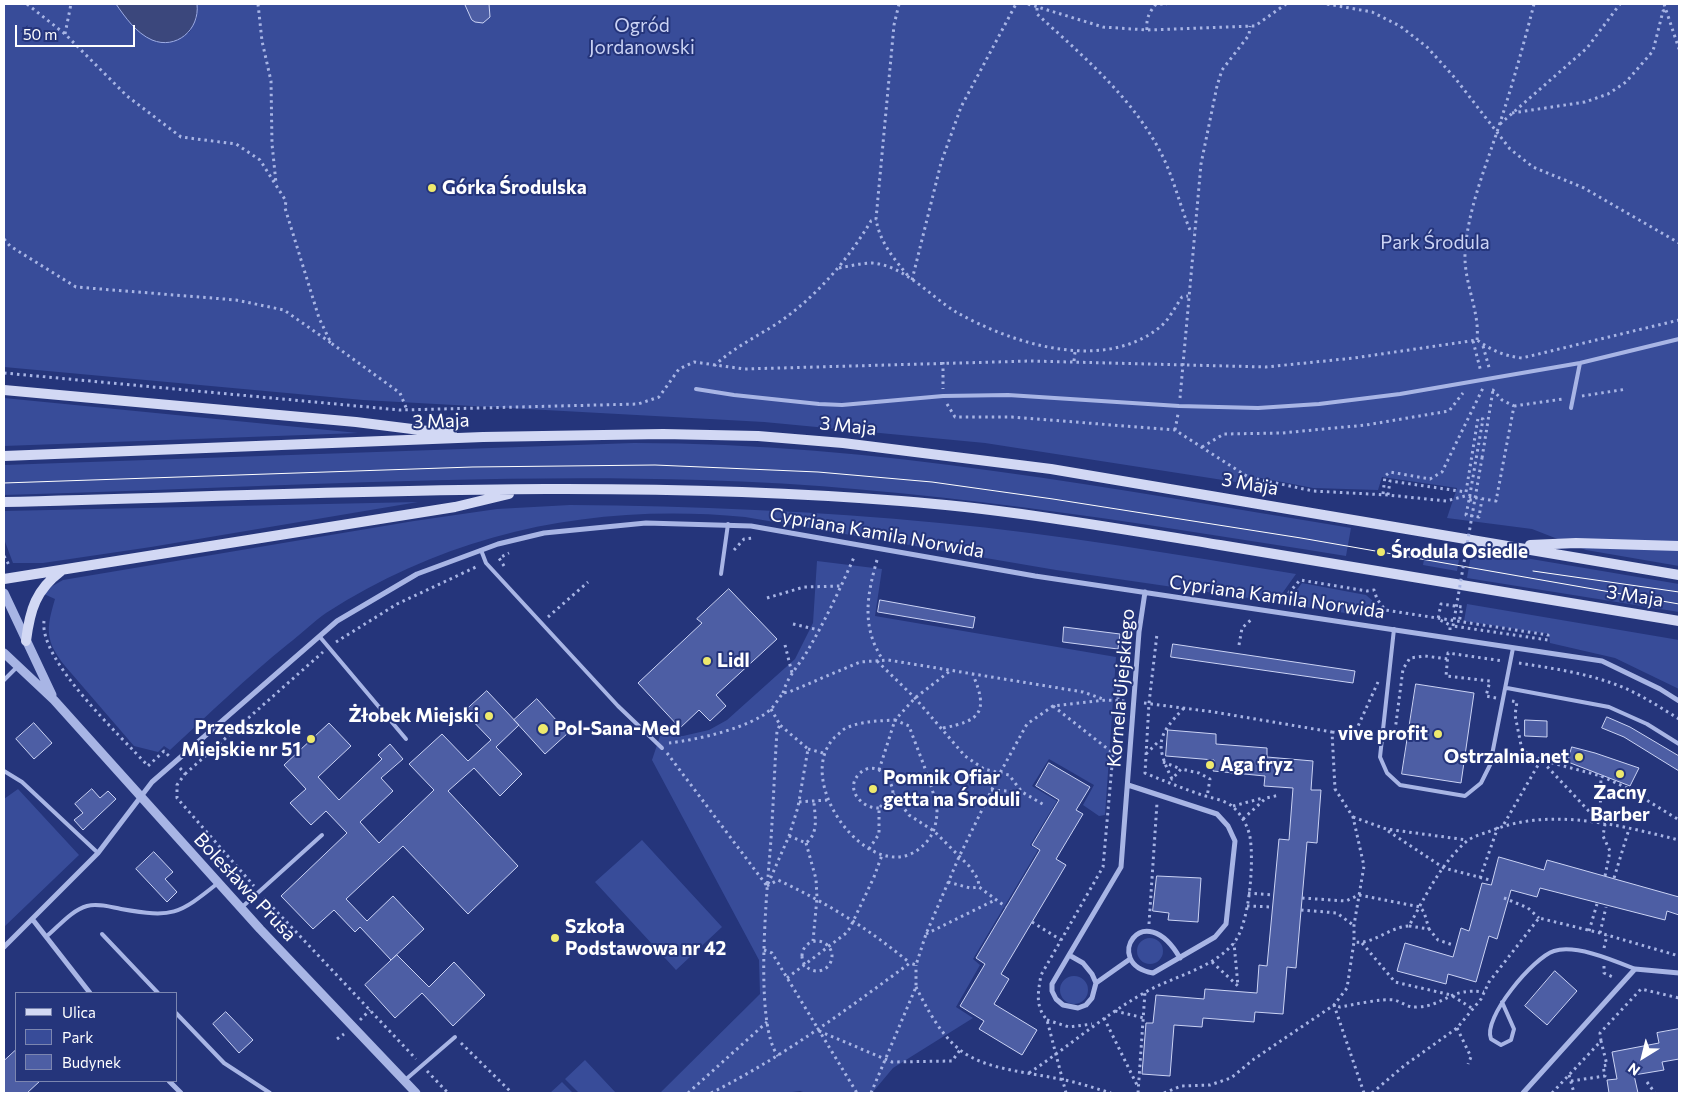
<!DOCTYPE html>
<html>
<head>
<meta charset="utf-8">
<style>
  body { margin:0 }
  #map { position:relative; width:1683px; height:1097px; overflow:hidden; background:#25357b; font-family:Commissioner,sans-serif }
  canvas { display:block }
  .frame { position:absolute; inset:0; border:5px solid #fff; pointer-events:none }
  .legend { position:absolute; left:15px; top:992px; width:162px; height:90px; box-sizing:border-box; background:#25357b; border:1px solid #7c86b0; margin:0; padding:6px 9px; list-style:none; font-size:15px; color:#fff }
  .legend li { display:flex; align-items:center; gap:10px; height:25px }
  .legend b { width:25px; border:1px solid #7c86b0 }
  .north { position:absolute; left:1618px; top:1032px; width:50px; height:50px; -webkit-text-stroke:4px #25357b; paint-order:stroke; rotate:216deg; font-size:14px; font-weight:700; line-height:20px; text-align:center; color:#fff }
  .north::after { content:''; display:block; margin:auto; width:18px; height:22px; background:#fff; clip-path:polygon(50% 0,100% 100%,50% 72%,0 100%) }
  .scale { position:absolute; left:15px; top:25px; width:120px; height:22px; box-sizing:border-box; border:2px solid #fff; border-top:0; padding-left:6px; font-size:15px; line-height:18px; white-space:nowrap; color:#fff; -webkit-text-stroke:4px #25357b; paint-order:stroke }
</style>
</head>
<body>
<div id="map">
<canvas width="1683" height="1097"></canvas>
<div class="frame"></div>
<ul class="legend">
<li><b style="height:6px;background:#d2d8f4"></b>Ulica</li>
<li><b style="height:14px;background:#384c99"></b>Park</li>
<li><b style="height:14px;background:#4d5ea4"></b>Budynek</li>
</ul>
<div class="north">N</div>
<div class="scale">50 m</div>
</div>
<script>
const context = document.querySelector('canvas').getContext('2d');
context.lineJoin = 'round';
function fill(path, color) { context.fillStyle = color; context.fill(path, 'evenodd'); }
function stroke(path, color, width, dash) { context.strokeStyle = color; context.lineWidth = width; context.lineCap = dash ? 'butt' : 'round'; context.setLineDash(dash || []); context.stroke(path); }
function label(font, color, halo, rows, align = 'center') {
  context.font = font + ' Commissioner,sans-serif'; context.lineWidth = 4; context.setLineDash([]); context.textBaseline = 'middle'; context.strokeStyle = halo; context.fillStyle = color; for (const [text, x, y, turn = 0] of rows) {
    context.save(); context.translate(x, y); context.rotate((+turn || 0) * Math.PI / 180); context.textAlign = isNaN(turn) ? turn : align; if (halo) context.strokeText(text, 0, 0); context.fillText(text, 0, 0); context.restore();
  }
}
fill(new Path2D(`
  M4,4H116L144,35L189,33L197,18V4H1679V566L1586,550L1532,529L1447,518L1457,488L1382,477L1378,490L1313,488L1256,477L1255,485L985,443L764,422L363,400L4,367Z
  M4,398L358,433L4,446Z
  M634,443C876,443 1113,489 1351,528L1346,556C1132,522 918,486 701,480C469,473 236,489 4,495V465Z
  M418,502L151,547L43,563H13L4,539V511Z
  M570,505C694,506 817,511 940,523C1060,534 1178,555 1296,574L1276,602L1056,570L745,517C595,503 454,531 326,613C313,622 301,634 288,644C247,677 209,714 170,750L164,746L158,752L134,746L65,666C45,641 46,629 55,599L44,594L49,588L63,580L414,521L497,509Z
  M1426,548L1460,554L1457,571L1423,565Z
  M1472,549L1679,584V612L1467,578Z
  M817,561L882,569L875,616L1116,657L1105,815L1099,816L1083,805L1094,785L1049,759L1032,786L1057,801L1030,845L1038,850L973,959L980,965L956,1007L973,1018L893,1068L872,1093H806L800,1091L785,1093H660L760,994L759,960L652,760L660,736H683L709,730L727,720L795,659L813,623Z
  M1302,583L1366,595L1374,602L1365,616L1286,604Z
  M1467,604L1679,640V689L1615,658L1550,643L1549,634L1464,621Z
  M18,789L79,855L4,927V799Z
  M642,840L722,927L676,970L595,882Z
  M1137 951a13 13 0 1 1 26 0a13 13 0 1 1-26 0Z
  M1060 990a14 14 0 1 1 28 0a14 14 0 1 1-28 0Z
  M585,1060L616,1093H579L565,1079Z
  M562,1082L573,1093H550Z`), '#384c99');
const water = new Path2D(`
  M116,4H197C200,30 176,50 152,40C136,33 125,17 116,4Z`);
fill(water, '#3b477c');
stroke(water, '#9dace5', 1);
const building = new Path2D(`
  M465,4H489L490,17L483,23L475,22L472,20Z
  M729,589L777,639L716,695L726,706L710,721L699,710L680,728L638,683L702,623L697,619Z
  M880,600L975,617L973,628L878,612Z
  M1064,627L1120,634L1118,649L1063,642Z
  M1173,644L1355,671L1353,683L1171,657Z
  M1416,684L1474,693L1461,783L1402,774Z
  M487,691L519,725L496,747L522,774L500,796L474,768L448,791L518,866L468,914L403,846L346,899L367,921L393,896L424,929L391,960L360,927L355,932L334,910L313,929L281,896L347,833L326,811L311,825L290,803L306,789L284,765L329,723L351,746L318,777L339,800L382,759L378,755L390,744L403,759L381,778L393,791L360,822L379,843L434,790L409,764L442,734L468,761L491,740L464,712Z
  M537,699L568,733L545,754L514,720Z
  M1607,717L1630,727L1679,756V771L1624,737L1602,728Z
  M1525,720L1547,721V737L1525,736Z
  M34,723L52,743L34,759L16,739Z
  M1168,730L1216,734V744L1267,748V757L1313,761L1311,790H1321L1317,843L1307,842L1296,968L1287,967L1283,1014L1255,1012L1254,1022L1203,1018L1202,1027L1174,1025L1170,1076L1142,1074L1146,1023H1153L1156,995L1204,999L1205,989L1257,993L1259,965L1267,966L1279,839L1289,840L1293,788L1264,786L1265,776L1213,771L1214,760L1166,756Z
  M1572,747L1595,753L1639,768L1630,786L1568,762Z
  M1049,763L1090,787L1076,810L1083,814L1056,859L1066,865L1001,974L1009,979L994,1004L1037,1030L1022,1055L979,1029L984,1021L960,1006L985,964L976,958L1040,850L1032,845L1059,800L1036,786Z
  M92,789L100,798L108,791L116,799L83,830L74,820L83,813L75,804Z
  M154,852L173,872L165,879L177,892L167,902L136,869Z
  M1499,857L1544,870L1547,860L1679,897V915L1667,911L1665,920L1540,888L1537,897L1511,890L1497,939L1489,936L1476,982L1448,974L1446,984L1397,971L1405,943L1453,957L1461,928L1469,931L1482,883L1491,885Z
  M1157,876L1201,878L1198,922L1168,920L1169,913L1153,911Z
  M397,955L429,987L454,962L485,995L453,1026L422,993L395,1018L365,985Z
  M1555,971L1577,991L1547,1025L1525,1006Z
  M226,1012L253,1040L239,1053L213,1024Z
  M1679,1029V1059L1662,1062L1664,1070L1634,1075L1638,1093H1609L1607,1080L1617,1079L1612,1052L1659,1043L1657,1033Z
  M16,1050V1081H40L27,1093H4V1061Z`);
fill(building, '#4d5ea4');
stroke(building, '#cbd3f4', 1);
stroke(new Path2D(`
  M27,4L65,34L127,96L181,137L236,144L260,160L286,201L285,208L319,318L331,343L400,393L407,410
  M258,4L262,41L271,81L272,144L276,183
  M899,4L894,25L876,219C880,243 894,259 910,278
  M1028,4L1103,27L1147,30L1255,26L1286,4
  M1327,4L1372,12L1400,26L1427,47L1455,78L1510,149L1533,167L1584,188L1679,243
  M1664,4L1679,49
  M1037,8V14C1083,56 1134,99 1162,155C1174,179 1180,206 1190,230L1194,231
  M1147,30C1146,18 1149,13 1156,4H1167
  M65,34L71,4
  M1512,113L1585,102L1608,94L1626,82L1653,51L1663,11L1667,10
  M1500,124L1587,48L1620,4
  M4,239L10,246L76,287L236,300L284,310L331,343
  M839,268C850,266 861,263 872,263C904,265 931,297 956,312C1013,344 1103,373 1160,327C1169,320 1175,307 1182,297L1188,296
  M912,280L941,163L961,107L1016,4
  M1477,340C1480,311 1464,284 1465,254C1467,213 1484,171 1497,132C1511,90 1523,47 1534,4
  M1473,341L1481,372
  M1483,346L1490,371
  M1074,361L1075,352
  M943,362V389
  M714,366C733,348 756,337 778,323C817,296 847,261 871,221L876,219
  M4,373L400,410L638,404L659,397L679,369L694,362L744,369L1031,361L1266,367L1354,358L1477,340C1491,350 1504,356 1522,358L1679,320
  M1582,396L1627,389
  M1180,398L1201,164L1217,86L1222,70L1249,35L1250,26
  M947,404L955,417H1012L1175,430L1248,477L1313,491L1388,495L1446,501L1465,496L1496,501L1514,406L1502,400L1493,390H1489
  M1514,406L1563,399
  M1175,430L1178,414
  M1202,447L1224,434L1282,433L1366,425L1449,411L1463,393
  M1482,458L1493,390
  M1383,494L1385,476L1390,472L1430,479L1442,472L1483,388
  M1388,495L1390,481L1466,492L1478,418L1483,419L1469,500H1474
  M1469,500L1466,515L1479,517L1482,499
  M734,550L744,539L753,538
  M4,556L9,565
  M877,560C867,595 861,627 883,660
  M504,566L499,558L509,553
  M767,598L804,587L841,586
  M1280,603L1300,580L1367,591L1374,590L1377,599L1385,610L1548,635V640L1453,626
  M548,617L588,582
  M44,621C39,661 121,736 148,766L164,751L169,756
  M793,624L819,630
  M1450,630V625L1438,619L1441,604L1462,607L1459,623
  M336,642L397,604L478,566
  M785,645L792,673
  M1239,645L1242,628L1253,618
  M877,661L915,698L965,756L984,769L1009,775L1022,792L1046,806
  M1519,663C1556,669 1594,674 1629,690C1646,698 1663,709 1679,719
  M783,693C787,677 800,664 808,650C826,619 841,587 855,555
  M1496,698L1486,696L1490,681L1446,676L1448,653L1503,661
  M1512,701L1517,702L1515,715L1522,750L1541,760L1600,823
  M1144,703L1214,712L1332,732L1335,789L1353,817L1364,866L1354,925V942
  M1053,706L1113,753
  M1184,708C1157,736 1155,744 1172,779L1181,769L1199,773L1210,779L1207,797
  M771,709L780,725L777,731C774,775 773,820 769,864C766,904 755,1026 778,1056
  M943,728C980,721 989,712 973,675
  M1395,731L1403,669L1410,658L1425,656L1448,659
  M1332,732L1354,735L1378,682
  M669,743C696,740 751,728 771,709C775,705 779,698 783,693L789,692L860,662L888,660L1083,692L1103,699
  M808,749L823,753
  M667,753L767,886
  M1146,754L1159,741
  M1163,762L1181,769
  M180,768L185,774L177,785V798L254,886
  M879,770L895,720L909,726C915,743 938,798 937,813C936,828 932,839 919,849C870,887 791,781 835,737C839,734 842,730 846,728C862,721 878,721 895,720L915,698L950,671
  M185,774L323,652
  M991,790L1021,792
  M893,794L909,815L934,831L969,866L978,879L979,887L1006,907
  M799,802L827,800
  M1233,806L1263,798
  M1353,817L1386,829L1467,840
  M1243,819L1266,798L1280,795
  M1600,822L1601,776
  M1504,824L1541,760L1601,776L1627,788L1679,820
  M1388,831L1444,868L1490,880
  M789,836L806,843C819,833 815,817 814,803
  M806,843L816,879L817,898L813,941
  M869,849L879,834V808L893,794C893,778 875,758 859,774C844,790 863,809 879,808
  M1605,876L1610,851L1603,836L1605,824
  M1480,878L1498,827
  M1614,878L1629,829
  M948,882L970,888L979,887
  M768,884L789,836L798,807L808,749L780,725
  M767,886L778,880C827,903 869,929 910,963
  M1248,893L1274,895
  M264,898L416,1059
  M1302,898L1346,901L1359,895L1420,907L1424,912L1429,929
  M1504,898L1528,908L1539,918
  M1247,906L1272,907
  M1301,910L1337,913L1353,925
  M1032,922L1061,940
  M1149,924L1157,803
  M1409,926L1429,929L1438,940L1453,945
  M1589,931L1597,904
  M1600,933L1606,907
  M926,934L995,900
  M802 956a15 15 0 1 1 30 0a15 15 0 1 1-30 0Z
  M1362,943L1395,982L1451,995L1473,1009
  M1604,948L1607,935
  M764,950L772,953L857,1093
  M1212,962L1238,986L1234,943
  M1604,966V973L1615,978
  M787,978L845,934L850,928L874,877L882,855
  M916,987C927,1009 941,1035 960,1050C986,1070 1028,1072 1059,1079C1077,1082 1094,1088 1111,1093
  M1115,1011L1144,1018
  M1104,1018L1138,1087
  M360,1020L370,1010
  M1047,1020L1069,1027L1092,1024
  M1457,1028L1471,1057L1468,1064
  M819,1031L892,1062L952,1061L960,1050
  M337,1039L344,1034
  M461,1043L512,1093
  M427,1071L448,1093
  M1029,1073C1068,1047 1103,1016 1144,993C1173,976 1210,970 1233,944C1250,925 1254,861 1250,837C1248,826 1241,814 1233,807C1226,800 1211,798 1202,795C1182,788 1164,781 1145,773L1149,703L1157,634
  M1569,1075L1574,1093
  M1571,1081L1605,1076L1603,1066L1607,1065L1601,1041
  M1647,1082L1655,1093
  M688,1093L767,1022
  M711,1093C783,1057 846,1010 910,963L916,965L926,934L959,857L1000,773L1027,724L1053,706L1106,700L1125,701
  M871,1093L916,987V965
  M1066,1093L1047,1020C1035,1006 1038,993 1041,975L1103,867L1124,630
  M1138,1093L1145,992
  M1164,1093L1181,1086L1210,1085L1231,1078L1254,1059L1334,1005L1347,988L1354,942C1373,945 1389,927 1409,926C1425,897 1441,863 1467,841C1472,837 1481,834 1488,832C1549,806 1618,825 1679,840
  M1364,1093L1334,1005L1340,1007C1352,1005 1383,998 1394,1000C1403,1002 1407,1008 1417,1007C1445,1006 1450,987 1484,992
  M1372,1093L1405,1065L1457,1028L1481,999L1489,982L1539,918L1600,933L1679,956
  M1552,1093L1601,1041L1600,1033L1641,989L1679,998`), '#a8b5e5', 3, [2.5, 4]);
stroke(new Path2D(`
  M696,389L734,395L819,404L842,405L943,396L1008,395L1179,406L1258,408L1319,404L1400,394L1580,363L1679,339
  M1571,408L1580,363
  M481,550L486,563L618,706L662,748
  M721,574L728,524
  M1394,629L1380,757L1387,773L1400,785L1465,796L1481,783L1490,765L1513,648
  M320,637L406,739
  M4,680L18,666
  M1507,688L1609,707L1647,724L1679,744
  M4,771L22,782L98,853
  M241,908L322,835
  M102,934L158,993
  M47,936C59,926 72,910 87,906C98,903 110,907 121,909C173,918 178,915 218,883
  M1502,1002L1514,1029L1511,1040L1501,1045L1491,1039C1482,1018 1534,957 1554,951C1576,944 1615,961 1635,969
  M176,1013L224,1063L270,1093
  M404,1081L455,1037`), '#a8b5e5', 4);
stroke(new Path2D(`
  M1128,785L1217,814L1228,826L1235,841L1226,924L1215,937L1153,973C1101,964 1143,894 1180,958
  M33,920L90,993
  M4,947L98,853L152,782L337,621L417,574L498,544L544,533L646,523L751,526L1035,576L1602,661L1660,689L1679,701
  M1069,955L1083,963L1092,974L1096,983L1092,998L1086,1005L1078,1008L1063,1005L1056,999L1052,991V984L1069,955L1121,867L1139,632L1145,592
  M1096,983L1130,959
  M169,1081L181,1093
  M1523,1093L1635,969L1679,973`), '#a8b5e5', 5);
stroke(new Path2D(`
  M4,593L52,695
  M4,653L54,700L260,929L416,1093`), '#a8b5e5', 9);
stroke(new Path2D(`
  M4,390L356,422L452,434
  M4,456L483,437L663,434L758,436L843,443L1051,469L1679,575
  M4,502C303,495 603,477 901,501C1008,509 1114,528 1220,545C1373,570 1526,596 1679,621
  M1530,545L1576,543L1679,546
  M4,579L455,507L509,494
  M26,641C30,609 36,590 61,571`), '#d2d8f4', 10);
stroke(new Path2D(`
  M4,483L472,467L655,465L818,472L932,482L1053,499L1301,538L1679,604
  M1533,571L1679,592`), '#fff', 1);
stroke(new Path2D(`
  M1453,626L1482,458`), '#a8b5e5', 3, [2.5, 4]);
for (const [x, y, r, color] of [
  [432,188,5,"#eee96d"],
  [1381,552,5,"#eee96d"],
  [707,661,5,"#eee96d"],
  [489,716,5,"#eee96d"],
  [543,729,6,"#eee96d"],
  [1438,734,5,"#eee96d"],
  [311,739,5,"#eee96d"],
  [1579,757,5,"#eee96d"],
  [1210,765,5,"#eee96d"],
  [1620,774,5,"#eee96d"],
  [873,789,5,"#eee96d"],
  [555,938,5,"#eee96d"]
]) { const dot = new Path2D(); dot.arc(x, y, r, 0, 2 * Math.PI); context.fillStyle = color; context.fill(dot); stroke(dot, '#25357b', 2); }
label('19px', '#cbd3f4', '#25357b', [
  ["Ogród",642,26],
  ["Jordanowski",642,48],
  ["Park Środula",1435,243]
]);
label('bold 19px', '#fff', '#25357b', [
  ["Górka Środulska",442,188],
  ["Środula Osiedle",1391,552],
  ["Lidl",717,661],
  ["Żłobek Miejski",479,716,"right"],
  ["Przedszkole",301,728,"right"],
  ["Miejskie nr 51",301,750,"right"],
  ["Pol-Sana-Med",554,729],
  ["vive profit",1428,734,"right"],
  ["Ostrzalnia.net",1569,757,"right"],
  ["Aga fryz",1220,765],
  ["Pomnik Ofiar",883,778],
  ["getta na Środuli",883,800],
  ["Zacny",1620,793,"center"],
  ["Barber",1620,815,"center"],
  ["Szkoła",565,927],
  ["Podstawowa nr 42",565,949]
], 'left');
label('19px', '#fff', '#25357b', [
  ["3 Maja",441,421,-2],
  ["3 Maja",848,426,6],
  ["3 Maja",1250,484,10],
  ["Cypriana Kamila Norwida",877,533,10],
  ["3 Maja",1635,596,9],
  ["Cypriana Kamila Norwida",1277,597,8],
  ["Kornela Ujejskiego",1121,688,-85],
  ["Bolesława Prusa",245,887,47]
]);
</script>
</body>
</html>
